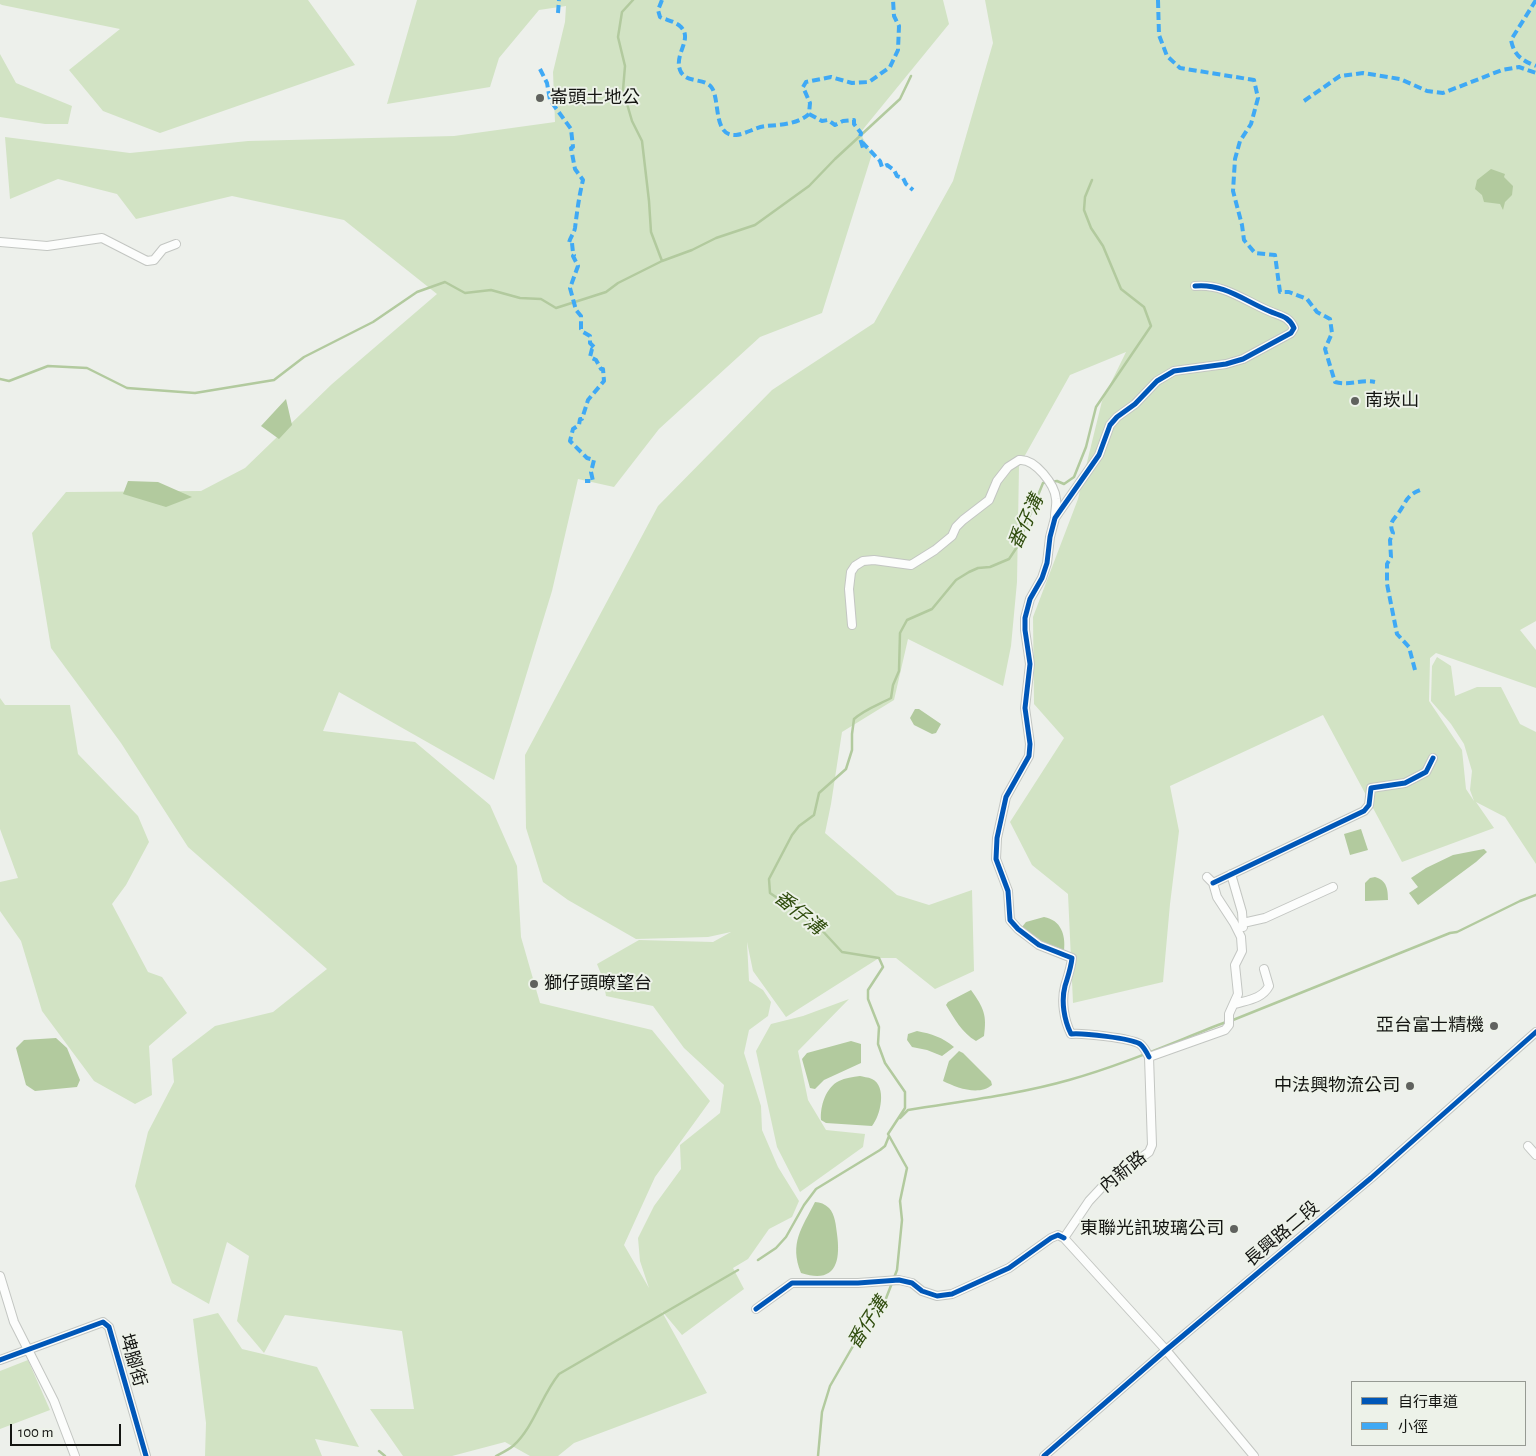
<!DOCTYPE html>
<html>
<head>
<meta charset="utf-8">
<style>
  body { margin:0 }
  #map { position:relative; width:1536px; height:1456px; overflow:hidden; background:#edf0eb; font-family:"Alegreya Sans","Noto Sans TC",sans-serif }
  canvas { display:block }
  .legend { position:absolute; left:1351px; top:1381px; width:175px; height:65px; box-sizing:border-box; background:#edf2e9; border:1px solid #969a93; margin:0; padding:6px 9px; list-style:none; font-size:15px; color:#141512 }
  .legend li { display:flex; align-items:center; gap:10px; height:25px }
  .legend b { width:25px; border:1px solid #969a93 }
  .scale { position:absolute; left:10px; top:1424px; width:111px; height:22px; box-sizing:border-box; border:2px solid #141512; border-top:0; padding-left:6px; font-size:15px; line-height:18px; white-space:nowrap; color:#141512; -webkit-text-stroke:4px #edf2e9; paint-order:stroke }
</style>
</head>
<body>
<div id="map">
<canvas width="1536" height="1456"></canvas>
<ul class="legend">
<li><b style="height:6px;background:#0057b8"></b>自行車道</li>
<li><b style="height:6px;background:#3fa9f5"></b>小徑</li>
</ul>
<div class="scale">100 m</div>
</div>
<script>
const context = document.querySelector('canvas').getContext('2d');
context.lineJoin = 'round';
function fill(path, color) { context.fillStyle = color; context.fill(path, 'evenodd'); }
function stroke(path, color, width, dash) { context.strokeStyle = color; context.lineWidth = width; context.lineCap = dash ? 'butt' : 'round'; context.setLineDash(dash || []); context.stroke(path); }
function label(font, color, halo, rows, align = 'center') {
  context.font = font + ' "Alegreya Sans","Noto Sans TC",sans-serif'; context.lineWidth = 4; context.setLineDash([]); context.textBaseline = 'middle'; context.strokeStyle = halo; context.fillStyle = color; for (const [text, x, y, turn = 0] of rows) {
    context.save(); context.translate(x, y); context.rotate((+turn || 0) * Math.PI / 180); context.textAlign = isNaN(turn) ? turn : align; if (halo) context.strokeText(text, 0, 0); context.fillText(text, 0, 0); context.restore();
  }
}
fill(new Path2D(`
  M0,0H308L355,65L160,133L103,111L69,70L120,29L2,5L0,4Z
  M417,0H943L949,24L860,133L872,154L822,313L760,337L659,429L614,487L578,479L552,591L494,780L339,692L323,731L415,742L490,805L517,866L521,937L540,1003L652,1030L710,1101L655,1177L624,1245L649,1288L640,1261L638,1238L654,1206L681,1169L680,1145L720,1113L724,1085L684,1048L653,1006L606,996L603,979L597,964L639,940L713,942L731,932L708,937L636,939L568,900L543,882L526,828L525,755L658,506L772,390L874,323L953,181L993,43L985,0H1536V621L1520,630L1536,650V688L1436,653L1430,658L1429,701L1462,750L1466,789L1474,801L1470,790L1472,771L1464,744L1451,724L1431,701L1432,666L1437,657L1451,666L1455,696L1477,687H1501L1520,724L1536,732V864L1505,817L1476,802L1494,828L1402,862L1323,715L1170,786L1179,831L1170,904L1163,982L1073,1003L1068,894L1032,865L1010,822L1064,738L1034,704L1033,617L1078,499L1102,401L1126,352L1070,375L1019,466L1017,582L1011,646L1003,686L908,639L894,700L842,732L831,804L825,833L897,895L929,905L972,890L974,971L935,989L896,958H879L786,1017L753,971L747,942L749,981L763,990L771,1002L768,1016L749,1030L744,1053L761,1106L762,1130L778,1167L799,1201L792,1217L769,1229L748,1259L733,1268L744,1289L682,1335L661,1310L707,1393L574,1443L558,1456H530L505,1442L452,1456H403L370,1409H414L402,1331L285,1315L264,1353L237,1321L249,1256L227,1242L209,1304L172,1283L135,1186L148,1132L174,1082L172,1059L215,1026L273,1012L327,969L188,847L121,743L51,648L32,533L66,492L201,491L245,468L332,384L437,294L344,220L232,196L136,219L117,194L58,179L10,199L5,137L130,153L248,141L454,136L555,122L553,72L565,22L566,6L539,10L499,58L490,87L387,104Z
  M0,54L16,83L72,106L68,124H45L0,117Z
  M0,698L5,705H70L78,754L138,816L149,842L126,885L112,904L148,972L162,977L187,1013L149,1046L152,1095L135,1104L94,1081L42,1011L21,941L0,911V882L18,878L0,829Z
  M849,999L798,1051L808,1100L826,1130L865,1134L863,1147L800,1192L777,1147L756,1051L771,1024L803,1016Z
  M218,1313L242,1349L317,1367L359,1447L315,1439L322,1456H205L206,1423L193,1319Z
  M28,1360L50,1410L0,1429V1371Z`), '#d2e3c4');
fill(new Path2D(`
  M1491,169L1505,174L1504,177L1513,186L1512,195L1505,202L1503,210L1500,204L1484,202L1482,195L1475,189L1477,180Z
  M286,399L292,425L279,439L261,426Z
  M128,481L158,482L192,497L166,507L123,494Z
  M915,709H919L941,724L936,733L932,734L914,725L910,718Z
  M1361,829L1368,850L1350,855L1344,834Z
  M1484,849L1487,852L1476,862L1418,905L1409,893L1418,887L1411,878L1426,868L1453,855Z
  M1375,877C1387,880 1388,890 1388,900L1365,901V883L1370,878Z
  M1044,917C1061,920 1066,935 1064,951L1043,942L1022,927L1026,922Z
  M971,990C984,1008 987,1015 984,1036L976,1041C962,1033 954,1018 946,1005L948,1002Z
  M917,1031C932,1034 942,1037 954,1047L942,1056L927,1050L912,1047L907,1040L908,1034Z
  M56,1038L67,1048L80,1080L77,1087L35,1091L26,1085L16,1048L24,1040Z
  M851,1041L861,1044V1063L824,1080L815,1089L810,1088L802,1059L807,1053Z
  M959,1051L963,1053L991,1081L992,1085C979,1096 957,1088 943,1081L949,1061Z
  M860,1076C863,1077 868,1077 872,1079C887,1086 881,1115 872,1126L826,1123L821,1120C820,1106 826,1087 839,1081C845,1078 853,1077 860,1076Z
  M815,1202C820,1202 825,1204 829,1208C835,1214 836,1226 837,1234C841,1263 835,1284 801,1273C789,1243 802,1228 815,1202Z`), '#b2ca9e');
stroke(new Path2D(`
  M633,0L622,12L618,37L625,66L623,90L632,121L642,141L649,201L651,232L662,261
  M0,379L9,381L48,366L87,368L127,388L195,393L274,380L304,357L373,322L417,292L445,282L465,293L491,290L520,298L541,299L556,308L606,292L618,283L662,261L692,250L716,238L755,225L809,186L835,159L900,99L911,76
  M1233,1020L1450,933L1457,932L1520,901L1536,895
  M900,1118L908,1110C962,1101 1016,1095 1069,1080C1123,1065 1174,1042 1226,1022
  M758,1260L776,1248L786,1237L804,1205L816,1189L880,1150L885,1146L889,1136
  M379,1451L385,1456
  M496,1456C502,1453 508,1450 513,1446C534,1427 541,1396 559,1374L738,1270
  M818,1456L822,1412L830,1386L872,1313L885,1301L897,1270L902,1220L900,1201L907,1168L888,1134L905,1108V1092L885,1063L878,1044L879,1027L868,999V990L883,967L879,958L842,952L818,926L770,893L769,879L792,835L799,826L814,815L819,793L846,769L852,750V734L854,719C865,709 878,705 891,698L893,685L899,671L900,633L907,620L932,609L956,580L969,572L978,568L990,567L1009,559L1017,547L1043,483L1057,481L1064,484L1074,477L1086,447L1096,407L1151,326L1144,307L1121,289L1103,246L1091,228L1084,210L1085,197L1092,180`), '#b2ca9e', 2.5);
const minor = new Path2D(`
  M0,242L47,246L102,238L147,261L154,260L163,249L176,244
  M852,625L849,589L851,572L855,566L863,561L874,560L911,565L935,550L952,536L956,527L963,520L989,500L997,481L1008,467L1019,460C1035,458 1055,485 1056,499C1057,504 1055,511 1055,516
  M1231,874L1242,912L1243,927
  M1207,877L1213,883L1217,897L1234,923L1241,937L1242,951L1235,965L1238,994L1229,1014V1025L1225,1030L1149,1057L1152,1145L1149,1152L1103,1186L1089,1201L1064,1238L1166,1350L1254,1456
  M1213,883L1364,811L1369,805L1371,788L1405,783L1426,772L1433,758
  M1243,923L1265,918L1333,887
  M1235,1004C1248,1000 1262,999 1269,986L1264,969
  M1149,1057C1147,1053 1144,1047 1140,1044C1130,1038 1083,1033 1071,1034C1064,1020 1061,1001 1065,986C1068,976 1071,968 1072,958L1039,945L1018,929L1010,920L1008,891L996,859L997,838L1006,797L1029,756L1030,744L1025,708L1030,664L1025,630V618L1030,599L1042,578L1047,563L1050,537L1055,518L1099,455L1110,425L1117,417L1135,404L1157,381L1174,371L1226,364L1243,359L1291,333L1294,328C1289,316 1280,316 1269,311C1245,301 1223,283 1195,286
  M1528,1146L1536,1155
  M0,1276L14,1322L54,1401L75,1456
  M756,1309L792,1283H858L899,1280L912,1283L922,1291L937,1296L952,1294L1009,1268L1051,1238L1058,1235L1064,1238
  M0,1360L103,1322L109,1327L146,1456
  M1044,1456L1166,1350L1371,1178L1536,1032`);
stroke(minor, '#c3c6c2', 10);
stroke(minor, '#fcfdfc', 8);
stroke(new Path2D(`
  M662,0L658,10L660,17C666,20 677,22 681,27C693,39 674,54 680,70C685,84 705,77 712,88C720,100 713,137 736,135C746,134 756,127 766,126C780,125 798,124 809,114L810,103L803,87L806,82L831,77L852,83L869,82L890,67L898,50L899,26L894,16L893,0
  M1158,0L1159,35L1167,56L1180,68L1254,80L1258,98L1251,124L1240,141L1235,159L1233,191L1242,225L1244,240L1255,253L1275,255L1280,292H1289L1307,299L1317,312L1330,319L1332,333L1325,349L1335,382C1351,386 1360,379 1375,382
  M1536,0L1511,40C1514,55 1521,60 1536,66
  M558,13L559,0
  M540,69L547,83L550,100L571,129L573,147L571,148L575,169L583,180C579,196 577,212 575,228C574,234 570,237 569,243H572L573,253L574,255L573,256L578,266L570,288L576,310L581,316V329L583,332L590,336V343L595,348L592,349L590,357L596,360L601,369H603L604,381L588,400L582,419H580L579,425L573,429L570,441L587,458L594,460L591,472L593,481H585
  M1304,101L1340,76L1363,73L1400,79L1427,91L1443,93L1502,70L1519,67L1536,73
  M809,114L822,121L828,120L835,125L843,121L854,120V124L861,133L860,138L863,148V143L880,161L882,167L887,165L894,170L897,176L903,178L906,184L913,190
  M1415,670L1409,647L1397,634L1387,584V564L1391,557L1390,540L1393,533C1389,524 1392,521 1397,515C1407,502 1405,495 1423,489`), '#3fa9f5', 4, [8, 4]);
stroke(new Path2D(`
  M1213,883L1364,811L1369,805L1371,788L1405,783L1426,772L1433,758
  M1149,1057C1147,1053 1144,1047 1140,1044C1130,1038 1083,1033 1071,1034C1064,1020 1061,1001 1065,986C1068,976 1071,968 1072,958L1039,945L1018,929L1010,920L1008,891L996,859L997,838L1006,797L1029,756L1030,744L1025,708L1030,664L1025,630V618L1030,599L1042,578L1047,563L1050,537L1055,518L1099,455L1110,425L1117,417L1135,404L1157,381L1174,371L1226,364L1243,359L1291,333L1294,328C1289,316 1280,316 1269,311C1245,301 1223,283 1195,286
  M756,1309L792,1283H858L899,1280L912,1283L922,1291L937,1296L952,1294L1009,1268L1051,1238L1058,1235L1064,1238
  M0,1360L103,1322L109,1327L146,1456
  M1044,1456L1166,1350L1371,1178L1536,1032`), '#0057b8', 5);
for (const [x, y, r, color] of [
  [540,98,5,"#60625e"],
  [1355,401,5,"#60625e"],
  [534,984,5,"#60625e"],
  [1494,1026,5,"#60625e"],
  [1410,1086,5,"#60625e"],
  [1234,1229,5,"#60625e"]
]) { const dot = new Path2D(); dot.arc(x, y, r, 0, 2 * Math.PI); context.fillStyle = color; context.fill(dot); stroke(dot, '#edf2e9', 2); }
label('18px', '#141512', '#edf2e9', [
  ["崙頭土地公",550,98],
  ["南崁山",1365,401],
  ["獅仔頭暸望台",544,984],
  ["亞台富士精機",1484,1026,"right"],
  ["中法興物流公司",1400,1086,"right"],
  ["東聯光訊玻璃公司",1224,1229,"right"]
], 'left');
label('18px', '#141512', '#edf2e9', [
  ["內新路",1123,1172,-39],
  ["長興路二段",1282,1234,-40],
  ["埤腳街",133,1360,74]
]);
label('italic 19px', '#304d0e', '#edf2e9', [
  ["番仔溝",1026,522,-65],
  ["番仔溝",799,913,39],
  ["番仔溝",868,1323,-57]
]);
</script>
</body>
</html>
